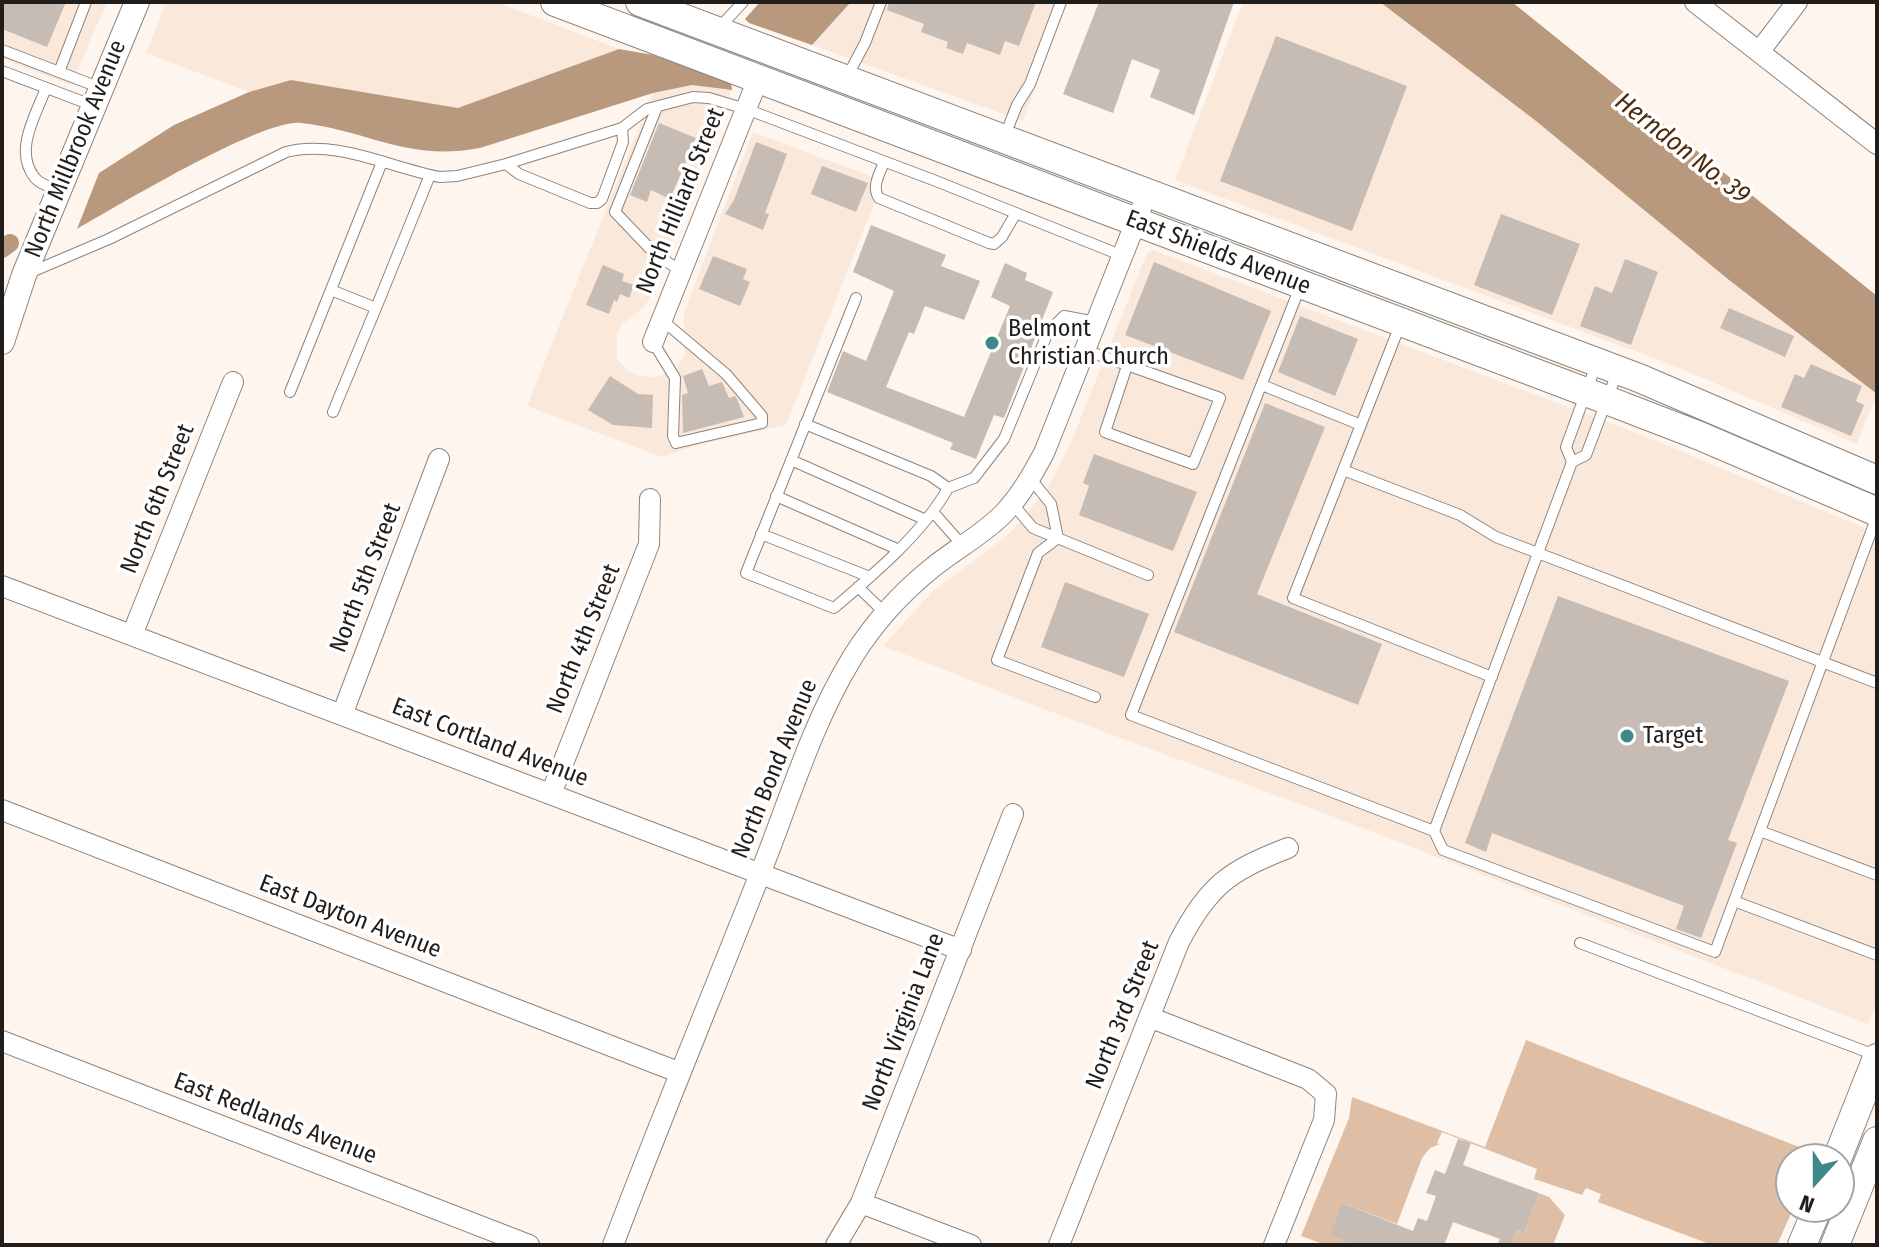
<!DOCTYPE html>
<html>
<head>
<meta charset="utf-8">
<style>
  body { margin:0 }
  #map { position:relative; width:1879px; height:1247px; overflow:hidden; background:#fef5ee; font-family:"Fira Sans Condensed",sans-serif }
  canvas { display:block }
  .frame { position:absolute; inset:0; border:4px solid #211d1a; pointer-events:none }
  .north { position:absolute; left:1775px; top:1143px; width:80px; height:80px; box-sizing:border-box; background:#fff; border:2px solid #a6a5a3; border-radius:50%; rotate:201deg; font-size:22px; font-weight:700; line-height:32px; text-align:center; color:#211d1a }
  .north::after { content:''; display:block; margin:auto; width:28px; height:36px; background:#3f878a; clip-path:polygon(50% 0,100% 100%,50% 72%,0 100%) }
</style>
</head>
<body>
<div id="map">
<canvas width="1879" height="1247"></canvas>
<div class="frame"></div>
<div class="north">N</div>
</div>
<script>
const context = document.querySelector('canvas').getContext('2d');
context.lineJoin = 'round';
function fill(path, color) { context.fillStyle = color; context.fill(path, 'evenodd'); }
function stroke(path, color, width, dash) { context.strokeStyle = color; context.lineWidth = width; context.lineCap = dash ? 'butt' : 'round'; context.setLineDash(dash || []); context.stroke(path); }
function label(font, color, halo, rows, align = 'center') {
  context.font = font + ' "Fira Sans Condensed",sans-serif'; context.lineWidth = 7; context.setLineDash([]); context.textBaseline = 'middle'; context.strokeStyle = halo; context.fillStyle = color; for (const [text, x, y, turn = 0] of rows) {
    context.save(); context.translate(x, y); context.rotate((+turn || 0) * Math.PI / 180); context.textAlign = isNaN(turn) ? turn : align; if (halo) context.strokeText(text, 0, 0); context.fillText(text, 0, 0); context.restore();
  }
}
fill(new Path2D(`
  M2,2H107L71,85L2,59Z
  M166,2H496L619,49L458,108L291,80L249,92L146,53Z
  M851,2H1068L1023,121L812,45Z
  M1243,2H1380L1536,121L1729,280L1877,394L1857,444L1675,366L1175,180Z
  M692,85L732,90L649,299L644,307L621,325L617,334V359L630,372L639,376L658,377L676,369L684,356L686,338L683,320L685,310L753,132L883,181L786,425L694,446L662,457L527,406L653,93Z
  M1153,250L1644,436L1877,533V1000L1868,1024L1321,812L1088,726L883,646L932,592L1010,533L1047,489L1072,440L1147,253Z`), '#fae8da');
fill(new Path2D(`
  M1526,1040L1817,1154L1815,1159H1791V1207H1794L1777,1245H1712L1598,1202L1601,1194L1586,1188L1582,1195L1534,1179L1537,1169L1442,1132L1437,1143L1440,1144L1430,1148L1422,1158L1397,1224L1342,1203L1357,1245H1326L1301,1236L1349,1118L1352,1097L1485,1147Z
  M1539,1193L1549,1197L1565,1215L1553,1245H1511L1517,1230L1524,1233Z`), '#debfa6');
fill(new Path2D(`
  M760,2H851L812,45L749,23L745,19Z
  M1380,2H1512L1877,296V394L1729,280L1536,121Z
  M619,49L653,55L731,82L732,90L692,85L653,93L480,148C406,162 368,130 301,123C261,119 118,206 77,229L99,173L174,125L249,92L291,80L458,108Z`), '#b9997e');
stroke(new Path2D(`
  M2,249L10,243`), '#b9997e', 18);
fill(new Path2D(`
  M2,2H66L47,47L2,29Z
  M889,2H1036L1019,46L1005,41L1000,55L967,43L963,54L946,48L948,42L921,32L924,24L887,10Z
  M1099,2H1234L1194,115L1150,97L1160,70L1132,59L1113,113L1063,94Z
  M1276,36L1407,86L1352,231L1220,181Z
  M659,123L696,138L670,199L651,190L647,202L630,195Z
  M756,142L787,154L765,213L769,214L763,230L725,214L734,200Z
  M822,166L868,183L856,212L811,194Z
  M1501,214L1580,244L1552,315L1474,285Z
  M871,225L946,255L941,266L980,281L964,320L925,306L914,334L909,332L886,387L964,417L1010,306L991,297L1005,263L1027,273L1025,280L1053,292L1004,418L994,415L976,459L950,449L953,443L827,392L843,351L866,361L894,291L853,272Z
  M713,256L747,269L743,279L750,282L740,306L699,289Z
  M1625,259L1658,272L1631,345L1580,326L1595,286L1612,293Z
  M1154,262L1271,311L1243,380L1125,335Z
  M603,265L624,274L622,281L634,285L629,298L620,294L617,302L614,300L609,314L586,305Z
  M1729,308L1794,336L1785,357L1720,328Z
  M1300,316L1358,339L1335,396L1278,372Z
  M1811,364L1862,386L1856,401L1864,405L1851,436L1781,407L1795,374L1804,378Z
  M702,369L709,386L722,382L729,398L735,396L737,399L744,417L683,433L682,395L688,393L683,376Z
  M610,376L638,394L653,395L652,428L613,425L588,410Z
  M1265,403L1325,427L1257,594L1382,644L1358,705L1174,632Z
  M1094,454L1197,492L1173,551L1079,515L1089,486L1083,483Z
  M1065,582L1149,614L1124,677L1041,647Z
  M1558,596L1789,681L1728,840L1737,843L1701,938L1676,929L1684,906L1492,833L1486,852L1465,843Z
  M1458,1139L1471,1143L1463,1165L1539,1193L1524,1233L1517,1230L1511,1245H1497L1500,1239L1453,1222L1445,1243L1448,1245H1357L1330,1235L1342,1203L1413,1231L1418,1218L1427,1221L1436,1196L1426,1193L1435,1170L1445,1174Z`), '#c7bcb4');
const service = new Path2D(`
  M718,29L743,2
  M2,50L101,88
  M2,71L94,106
  M59,72L86,2
  M847,77L865,43L881,2
  M46,88C36,115 13,151 35,178C40,184 50,187 57,190
  M657,107L615,212L655,254L681,271
  M622,128L623,142L602,199L597,203H590L519,174L506,164L622,128L647,109L693,97L709,98L746,109L936,181L1123,256
  M1004,138L1017,105L1030,84L1061,2
  M884,162C880,173 871,187 879,198L989,243L994,244L1002,237L1016,213
  M29,273L109,239L286,152C337,139 391,168 440,177L457,176L506,164
  M1300,287L1131,715L1434,831
  M331,290L376,308L333,412
  M856,298L746,573L834,608C872,576 924,532 948,488L974,478L1004,439L1048,332L1064,316L1096,322
  M376,308L430,175
  M1400,325L1293,598L1492,677
  M653,342L675,378L673,436L676,443L762,423V416L726,374L662,320
  M1085,350L1220,398L1193,464L1105,432L1128,363
  M1596,365L1566,447L1572,462L1586,455L1617,373
  M1262,385L1361,425
  M290,392L382,162
  M805,424L931,476L948,488
  M791,460L926,520
  M1572,462L1434,831L1443,850L1715,952L1877,516
  M1343,470L1460,515L1496,537L1877,683
  M1030,478L1051,504L1058,538
  M776,496L897,549
  M1012,503L1033,528L1148,575
  M934,513L963,546
  M761,534L870,577
  M1058,538L1038,553L997,660L1095,697
  M858,587L885,613
  M1760,831L1877,875
  M1734,901L1877,955
  M1580,943L1875,1055`);
const minor = new Path2D(`
  M1695,2L1877,144
  M1759,52L1797,2
  M653,342L758,79
  M2,586L961,950
  M132,635L233,382
  M342,715L439,459
  M551,794L649,544L650,499
  M2,810L678,1072
  M1149,1017L1308,1079L1326,1094L1324,1120L1274,1245
  M2,1041L529,1245
  M861,1203L971,1245
  M613,1245C660,1121 711,998 760,874C789,802 811,725 852,658C873,624 901,593 932,568C955,549 983,535 1004,513C1021,495 1032,475 1044,453L1141,209
  M836,1245L861,1203L1013,814
  M1059,1245L1179,942C1208,886 1230,870 1288,848`);
const tertiary = new Path2D(`
  M2,342L24,275L137,2`);
const secondary = new Path2D(`
  M555,2L1578,389L1700,436L1877,512
  M640,2L1639,378L1877,480
  M1837,1159L1877,1058
  M1802,1245L1818,1207
  M1835,1245L1877,1141`);
stroke(service, '#8e847c', 12);
stroke(minor, '#8e847c', 22);
stroke(tertiary, '#8e847c', 26);
stroke(secondary, '#8e847c', 30);
stroke(service, '#fff', 10);
stroke(minor, '#fff', 20);
stroke(tertiary, '#fff', 24);
stroke(secondary, '#fff', 28);
for (const [x, y, r, color] of [
  [992,343,8,"#3f878a"],
  [1627,736,8,"#3f878a"]
]) { const dot = new Path2D(); dot.arc(x, y, r, 0, 2 * Math.PI); context.fillStyle = color; context.fill(dot); stroke(dot, '#fff', 3); }
label('24px', '#211d1a', '#fff', [
  ["North Millbrook Avenue",76,149,-68],
  ["North Hilliard Street",681,201,-68],
  ["East Shields Avenue",1218,253,21],
  ["North 6th Street",158,499,-68],
  ["North 5th Street",366,578,-69],
  ["North 4th Street",584,639,-68],
  ["East Cortland Avenue",490,743,21],
  ["North Bond Avenue",775,769,-68],
  ["East Dayton Avenue",350,917,21],
  ["North 3rd Street",1123,1015,-68],
  ["North Virginia Lane",904,1022,-69],
  ["East Redlands Avenue",275,1119,21]
]);
label('24px', '#211d1a', '#fff', [
  ["Belmont",1008,329],
  ["Christian Church",1008,357],
  ["Target",1643,736]
], 'left');
label('italic 26px', '#4e2c0b', '#fff', [
  ["Herndon No. 39",1682,149,38]
]);
</script>
</body>
</html>
